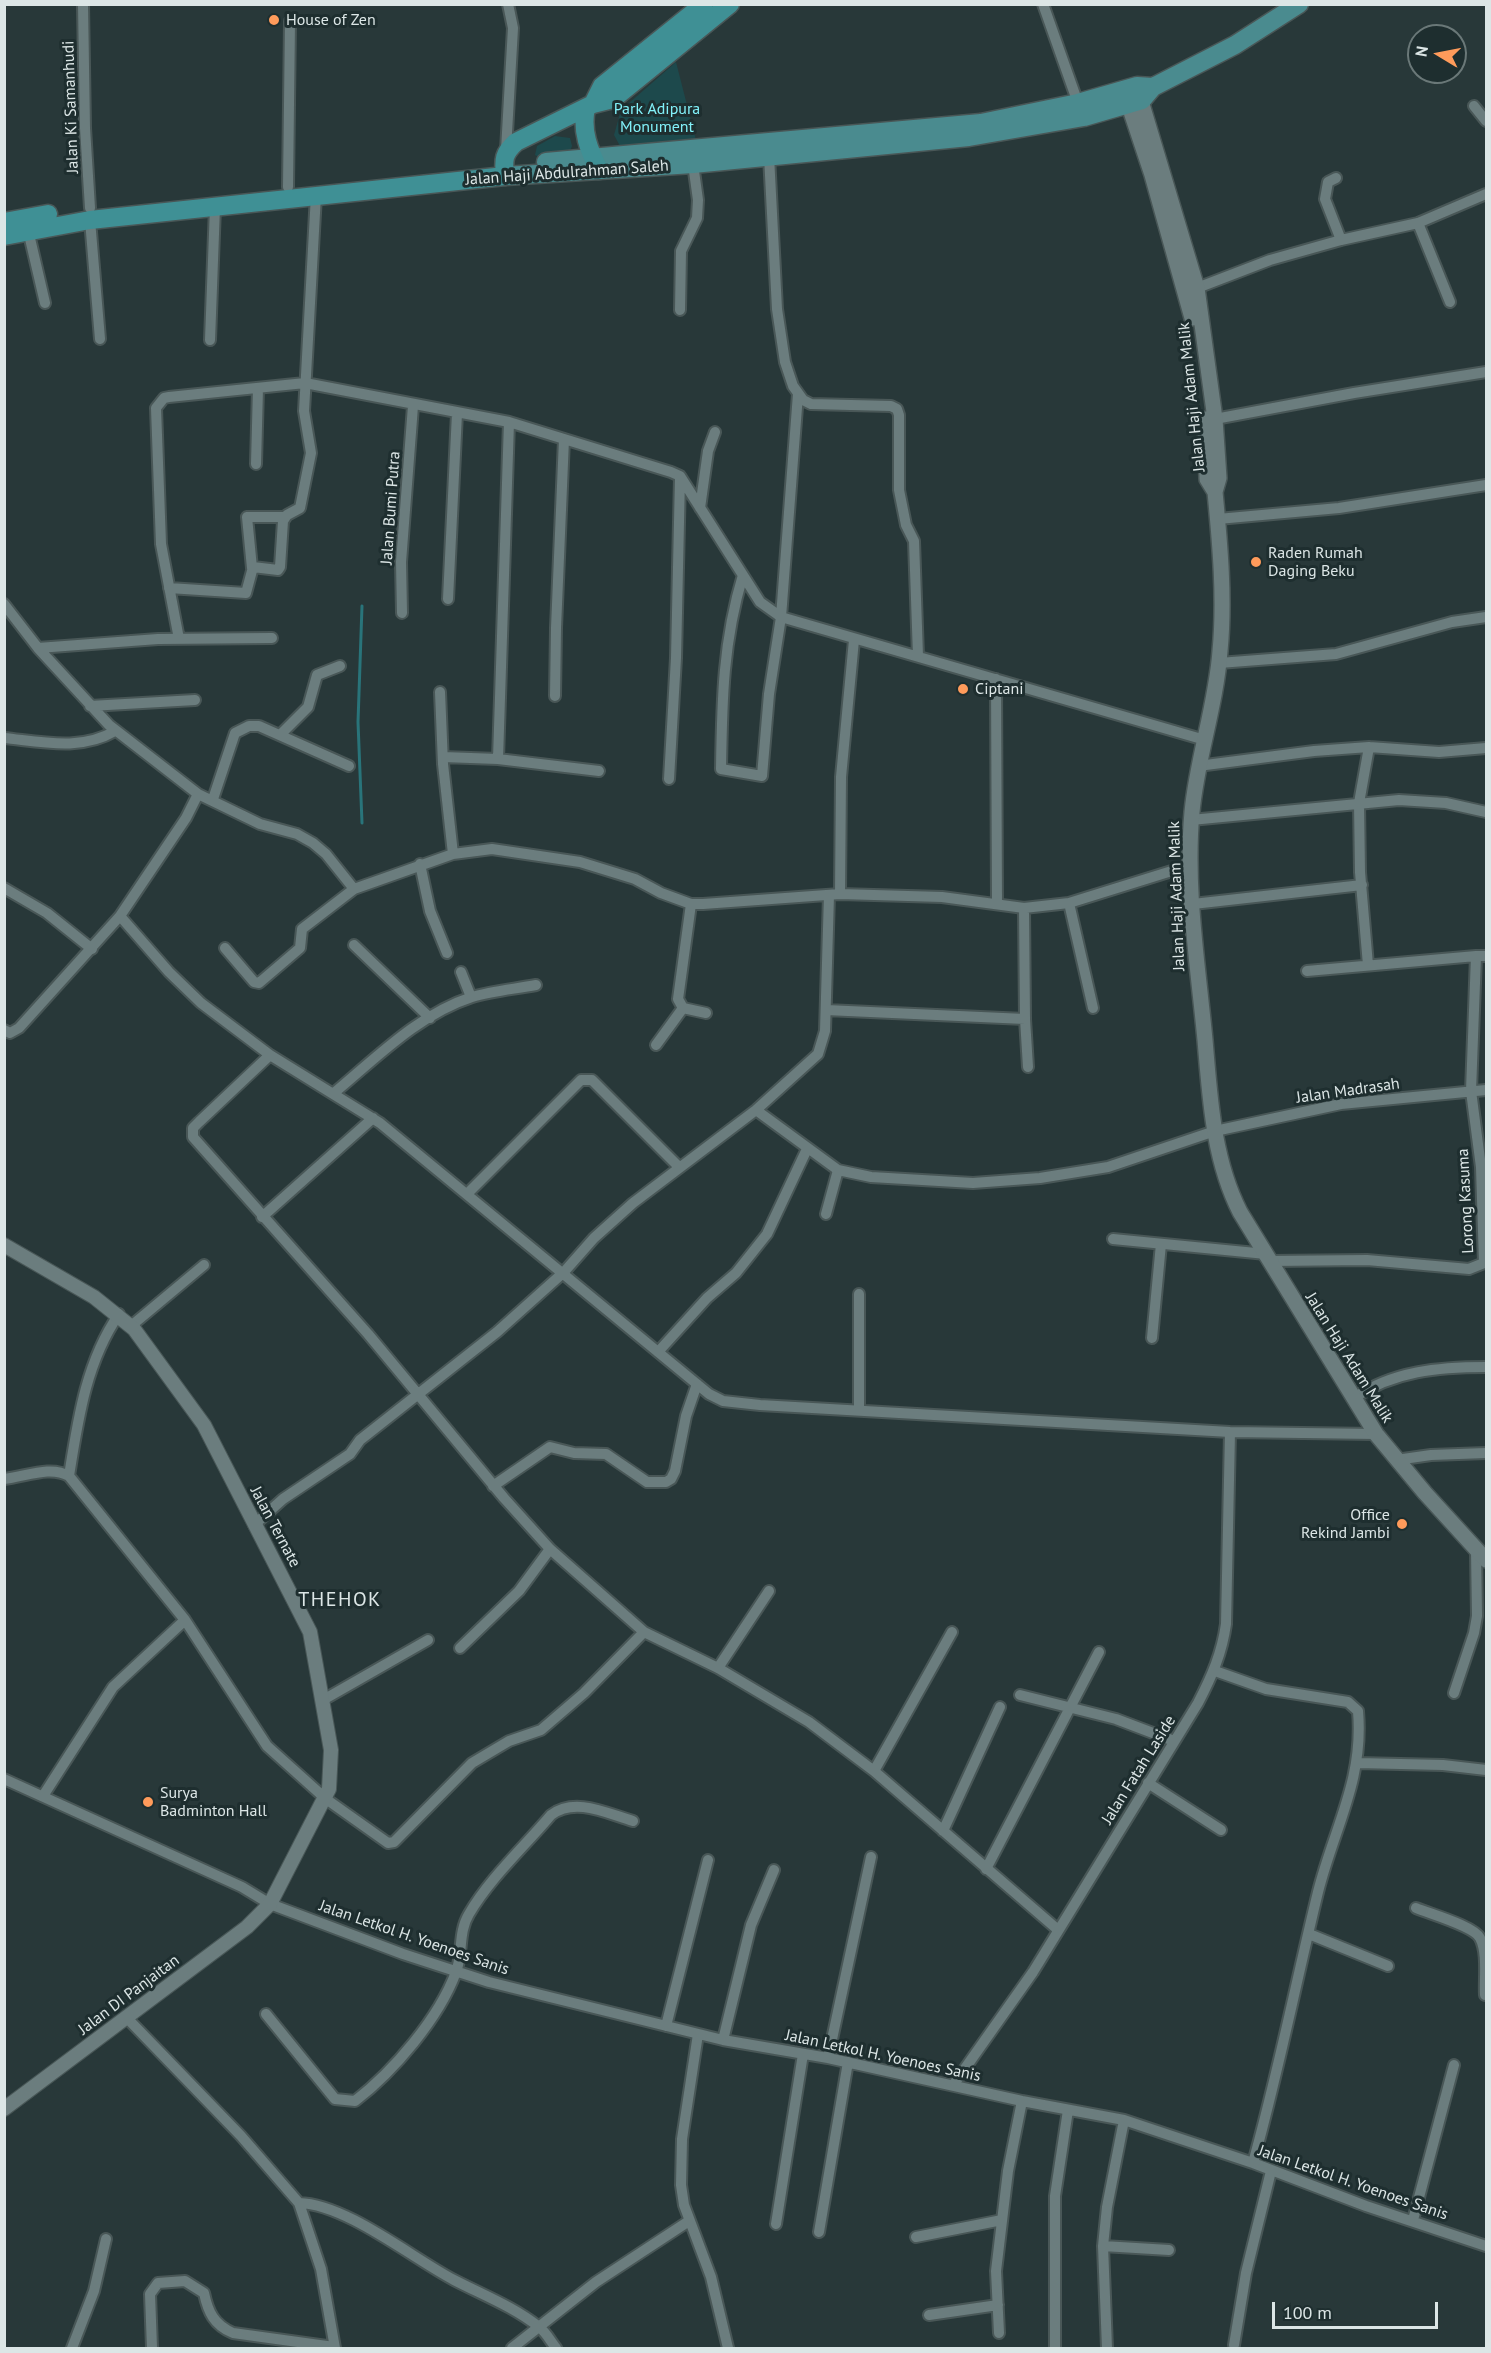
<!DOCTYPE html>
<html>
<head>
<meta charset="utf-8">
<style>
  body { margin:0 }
  #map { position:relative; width:1491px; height:2353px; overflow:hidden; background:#283839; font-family:"PT Sans",sans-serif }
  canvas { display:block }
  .frame { position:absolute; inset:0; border:6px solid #dce6e6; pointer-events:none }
  .north { position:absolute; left:1407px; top:24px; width:60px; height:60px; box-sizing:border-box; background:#1e2e2f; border:2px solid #6a7878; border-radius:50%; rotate:280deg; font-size:16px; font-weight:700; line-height:24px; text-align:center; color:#dce6e6 }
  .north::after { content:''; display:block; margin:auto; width:21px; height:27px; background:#ff9b5b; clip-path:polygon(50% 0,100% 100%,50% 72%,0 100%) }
  .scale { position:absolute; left:1272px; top:2302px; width:166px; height:27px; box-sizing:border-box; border:3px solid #dce6e6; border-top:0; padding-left:8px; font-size:18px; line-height:21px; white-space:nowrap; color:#dce6e6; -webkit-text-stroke:4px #1e2e2f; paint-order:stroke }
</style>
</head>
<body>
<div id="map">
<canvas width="1491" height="2353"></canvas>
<div class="frame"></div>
<div class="north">N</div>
<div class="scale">100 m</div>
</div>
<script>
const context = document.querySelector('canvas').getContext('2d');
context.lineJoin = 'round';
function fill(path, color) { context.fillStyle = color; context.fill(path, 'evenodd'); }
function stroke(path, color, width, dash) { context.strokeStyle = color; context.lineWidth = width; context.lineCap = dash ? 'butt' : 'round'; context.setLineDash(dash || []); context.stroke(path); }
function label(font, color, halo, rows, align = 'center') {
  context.font = font + ' "PT Sans",sans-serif'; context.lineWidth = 6; context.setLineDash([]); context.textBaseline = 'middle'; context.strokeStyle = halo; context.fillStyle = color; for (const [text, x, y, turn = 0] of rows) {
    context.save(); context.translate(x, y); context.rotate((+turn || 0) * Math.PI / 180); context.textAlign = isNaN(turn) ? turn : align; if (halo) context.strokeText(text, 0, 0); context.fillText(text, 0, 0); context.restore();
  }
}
fill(new Path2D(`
  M676,62L698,148L629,150L620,146L614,135L621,110Z
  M555,136L570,138L572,146L569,154L539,157L535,155L537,146Z`), '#1d494c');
stroke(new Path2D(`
  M362,606L358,722L362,823`), '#29747a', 3);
const minor = new Path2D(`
  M83,4L85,128L90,208
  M1043,4L1078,103
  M1474,106L1486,121
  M506,150L513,28L508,4
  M769,156L777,309L785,362L793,386L803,400L811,404L891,406L897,409L899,415V490L906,525L914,541L918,656
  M1336,178L1328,182L1325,199L1341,240
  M288,187L290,21
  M90,220L100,339
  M1418,223L1450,302
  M28,230L45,303
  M1197,288L1270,260L1341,240L1418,223L1486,194
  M680,310L681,251L697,218L698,200L693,164
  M210,340L215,207
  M1215,419L1354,393L1486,372
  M256,464L258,388
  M700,508L708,451L715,432
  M1218,519L1339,508L1486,485
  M252,568L247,517H285
  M743,575C723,641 722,700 721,769L762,776L769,694L781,617L798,394
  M169,588L246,593L253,567L278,570L280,567L283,521L287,515L300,508L311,453L304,411L316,195
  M448,599L457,413
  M4,604L38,648L109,725L198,794L186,818L120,916L169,972L201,1003L270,1055L380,1123L709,1394L723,1401L760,1405L1230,1432L1376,1434
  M402,613L401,562L413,406
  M179,639L161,544L156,408L164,398L169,397L305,383L509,422L671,472L680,476L760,602L781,617L1205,740
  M38,648L158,639L272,638
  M1219,663L1336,654L1452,622L1486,617
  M996,679L997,904
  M440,692L443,764L453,854
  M555,696L556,628L564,439
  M90,706L195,700
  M281,734L308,707L317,675L340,666
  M4,738C43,742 81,751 115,731
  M443,757L498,759L599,771
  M498,759L509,422
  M1198,766L1314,751L1369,747L1439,752L1486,748
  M669,779L676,658L680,477
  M198,794L260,824L297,834L313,843L326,854L354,889
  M213,799L235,733L249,726H259L349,766
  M1191,820L1399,800L1446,803L1486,812
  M420,864L430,911L447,953
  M4,888L47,913L92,949
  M840,894L841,777L854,640
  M1069,903L1093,1008
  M691,904L678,999L683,1008L706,1013
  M1193,904L1362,885
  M1024,908L1025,1019L1028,1067
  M354,945L430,1018
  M225,948L254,982L259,983L300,948L302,929L354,889L453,854L492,849L580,862L635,879L661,893L691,904H703L840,894L942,897L1024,908L1069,903L1191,865
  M1368,965L1360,872L1359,803L1369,747
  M1307,971L1476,956
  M461,972L471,997
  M826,1010L1025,1019
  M4,1030L10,1033L19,1028L120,916
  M656,1045L683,1008
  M270,1055L199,1122L193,1128V1137L368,1334L504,1498L550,1549L644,1632L718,1668L809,1722L874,1771L1057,1929
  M334,1093C376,1058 419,1014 472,997C492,991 515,989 536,985
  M756,1110L838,1170L871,1177L973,1183L1040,1178L1108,1167L1215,1131L1341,1104L1486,1090
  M467,1194L581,1080H592L679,1167
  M826,1214L838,1170
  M262,1217L373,1118
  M1113,1239L1266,1254
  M1270,1261L1367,1260L1469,1269L1484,1263L1481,1167L1471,1091L1476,956H1486
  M859,1294V1409
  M131,1326L204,1265
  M1152,1338L1161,1244
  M658,1352L707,1298L736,1273L767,1234L807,1149
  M1354,1398C1393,1371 1439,1367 1486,1367
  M1396,1460L1431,1455L1486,1453
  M69,1476C78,1419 86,1362 119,1314
  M4,1479C25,1477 50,1465 69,1476L185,1620L267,1746L326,1799L388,1843L394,1842L472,1763L509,1741L541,1730L584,1693L644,1632
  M493,1486L550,1447L574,1453L606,1454L647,1482H666L671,1479L675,1471L686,1416L697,1384
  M254,1525L283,1499L350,1454L360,1440L497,1332L564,1272L594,1238L633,1203L756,1110L818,1054L825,1031L829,895
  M460,1648L519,1591L550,1549
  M718,1668L769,1591
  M1215,1671L1266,1689L1348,1702L1358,1711C1364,1780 1334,1828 1318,1892C1296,1982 1278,2074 1253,2163
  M1454,1693L1474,1633L1477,1616L1476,1550
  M1020,1695L1116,1719L1174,1741
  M323,1700L428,1640
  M1358,1763L1443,1765L1486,1770
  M874,1771L952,1632
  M4,1779L242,1887L270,1904L403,1954L489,1982L723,2040L828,2058L1022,2101L1124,2120L1253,2163L1366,2206L1486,2246
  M1148,1783L1221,1830
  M43,1796L113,1687L185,1620
  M943,1831L1000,1707
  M986,1869L1099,1652
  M1416,1908C1430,1914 1474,1926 1480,1938C1488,1953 1484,1979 1485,1995
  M1309,1934L1388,1966
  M266,2014L335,2099L355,2101C394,2071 439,2018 456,1972C463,1954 458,1932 469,1914C490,1878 524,1847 551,1815C575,1797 606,1813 633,1821
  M126,2017L241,2136L299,2203L321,2269L335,2348
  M666,2026L708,1860
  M698,2034L682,2139L681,2185L684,2205L711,2277L728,2348
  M723,2040L751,1925L774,1870
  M828,2058L871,1857
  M954,2084L1033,1972L1198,1703C1212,1676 1222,1653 1226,1624L1230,1432
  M299,2203C346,2204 412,2258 454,2280C483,2295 514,2307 539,2327C546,2332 551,2342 556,2348
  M1413,2220L1454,2065
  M776,2224L803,2054
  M819,2232L848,2062
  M916,2237L1002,2220
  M1103,2246L1169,2250
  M929,2315L998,2305
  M999,2333L996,2271L1008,2171L1022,2101
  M1234,2345L1246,2273L1271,2171
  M72,2348L94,2291L106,2239
  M152,2348L150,2294L158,2283L185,2281L204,2293C208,2312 214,2325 233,2333L334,2347
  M512,2348L596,2282L689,2221
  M1055,2348V2196L1068,2110
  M1107,2348L1103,2246L1107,2207L1124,2120`);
const tertiary = new Path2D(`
  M4,1245L94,1297L134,1329L204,1425L310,1632L331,1750L329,1789L270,1904L247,1927L4,2109`);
const secondary = new Path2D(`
  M1138,91L1197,288L1215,419L1219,478L1215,492C1220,544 1225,599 1220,651C1216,706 1197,758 1192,812C1185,888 1198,965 1205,1040C1210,1098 1213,1159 1240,1212L1376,1434L1425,1493L1486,1560
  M1125,94L1152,175L1192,318
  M1205,419L1207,479L1215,492`);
const primary = new Path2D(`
  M546,162L981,123L1078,103L1137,86L1153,87
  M505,176L693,164L969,137L1084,117L1142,100L1153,87L1235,45L1299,4`);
const trunk = new Path2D(`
  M593,104L602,86L704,4
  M586,108C581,131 589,150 599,170
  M4,222L48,214
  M4,236L90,220L505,176C503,159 504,153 516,142L593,104L613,99L730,4`);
stroke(minor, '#495757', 14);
stroke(tertiary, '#495757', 16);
stroke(secondary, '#495757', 18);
stroke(primary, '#495757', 21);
stroke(trunk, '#495757', 21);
stroke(minor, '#6b7d7e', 10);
stroke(tertiary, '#6b7d7e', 14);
stroke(secondary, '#6b7d7e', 15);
stroke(primary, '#4a8b8f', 18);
stroke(trunk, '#3f9095', 18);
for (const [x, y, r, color] of [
  [274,20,6,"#ff9b5b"],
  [1256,562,6,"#ff9b5b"],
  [963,689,6,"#ff9b5b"],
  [1402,1524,6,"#ff9b5b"],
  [148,1802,6,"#ff9b5b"]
]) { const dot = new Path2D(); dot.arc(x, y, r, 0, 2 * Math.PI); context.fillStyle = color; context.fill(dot); stroke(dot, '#1e2e2f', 2); }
label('16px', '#dce6e6', '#1e2e2f', [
  ["House of Zen",286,20],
  ["Raden Rumah",1268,553],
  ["Daging Beku",1268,571],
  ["Ciptani",975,689],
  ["Office",1390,1515,"right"],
  ["Rekind Jambi",1390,1533,"right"],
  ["Surya",160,1793],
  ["Badminton Hall",160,1811]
], 'left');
label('16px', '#dce6e6', '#1e2e2f', [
  ["Jalan Ki Samanhudi",71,107,-92],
  ["Jalan Haji Abdulrahman Saleh",567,173,-4],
  ["Jalan Haji Adam Malik",1192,397,-96],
  ["Jalan Bumi Putra",391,508,-86],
  ["Jalan Haji Adam Malik",1177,896,-92],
  ["Jalan Madrasah",1348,1091,-8],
  ["Lorong Kasuma",1466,1201,-93],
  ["Jalan Haji Adam Malik",1349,1358,58],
  ["Jalan Ternate",275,1527,62],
  ["Jalan Fatah Laside",1139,1770,-58],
  ["Jalan Letkol H. Yoenoes Sanis",414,1938,19],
  ["Jalan DI Panjaitan",129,1995,-37],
  ["Jalan Letkol H. Yoenoes Sanis",883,2056,12],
  ["Jalan Letkol H. Yoenoes Sanis",1353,2183,19]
]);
label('16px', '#82f1f9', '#1e2e2f', [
  ["Park Adipura",657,109],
  ["Monument",657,127]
]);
context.letterSpacing = '1.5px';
label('20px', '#dce6e6', '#1e2e2f', [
  ["THEHOK",340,1600]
]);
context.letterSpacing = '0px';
</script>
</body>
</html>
